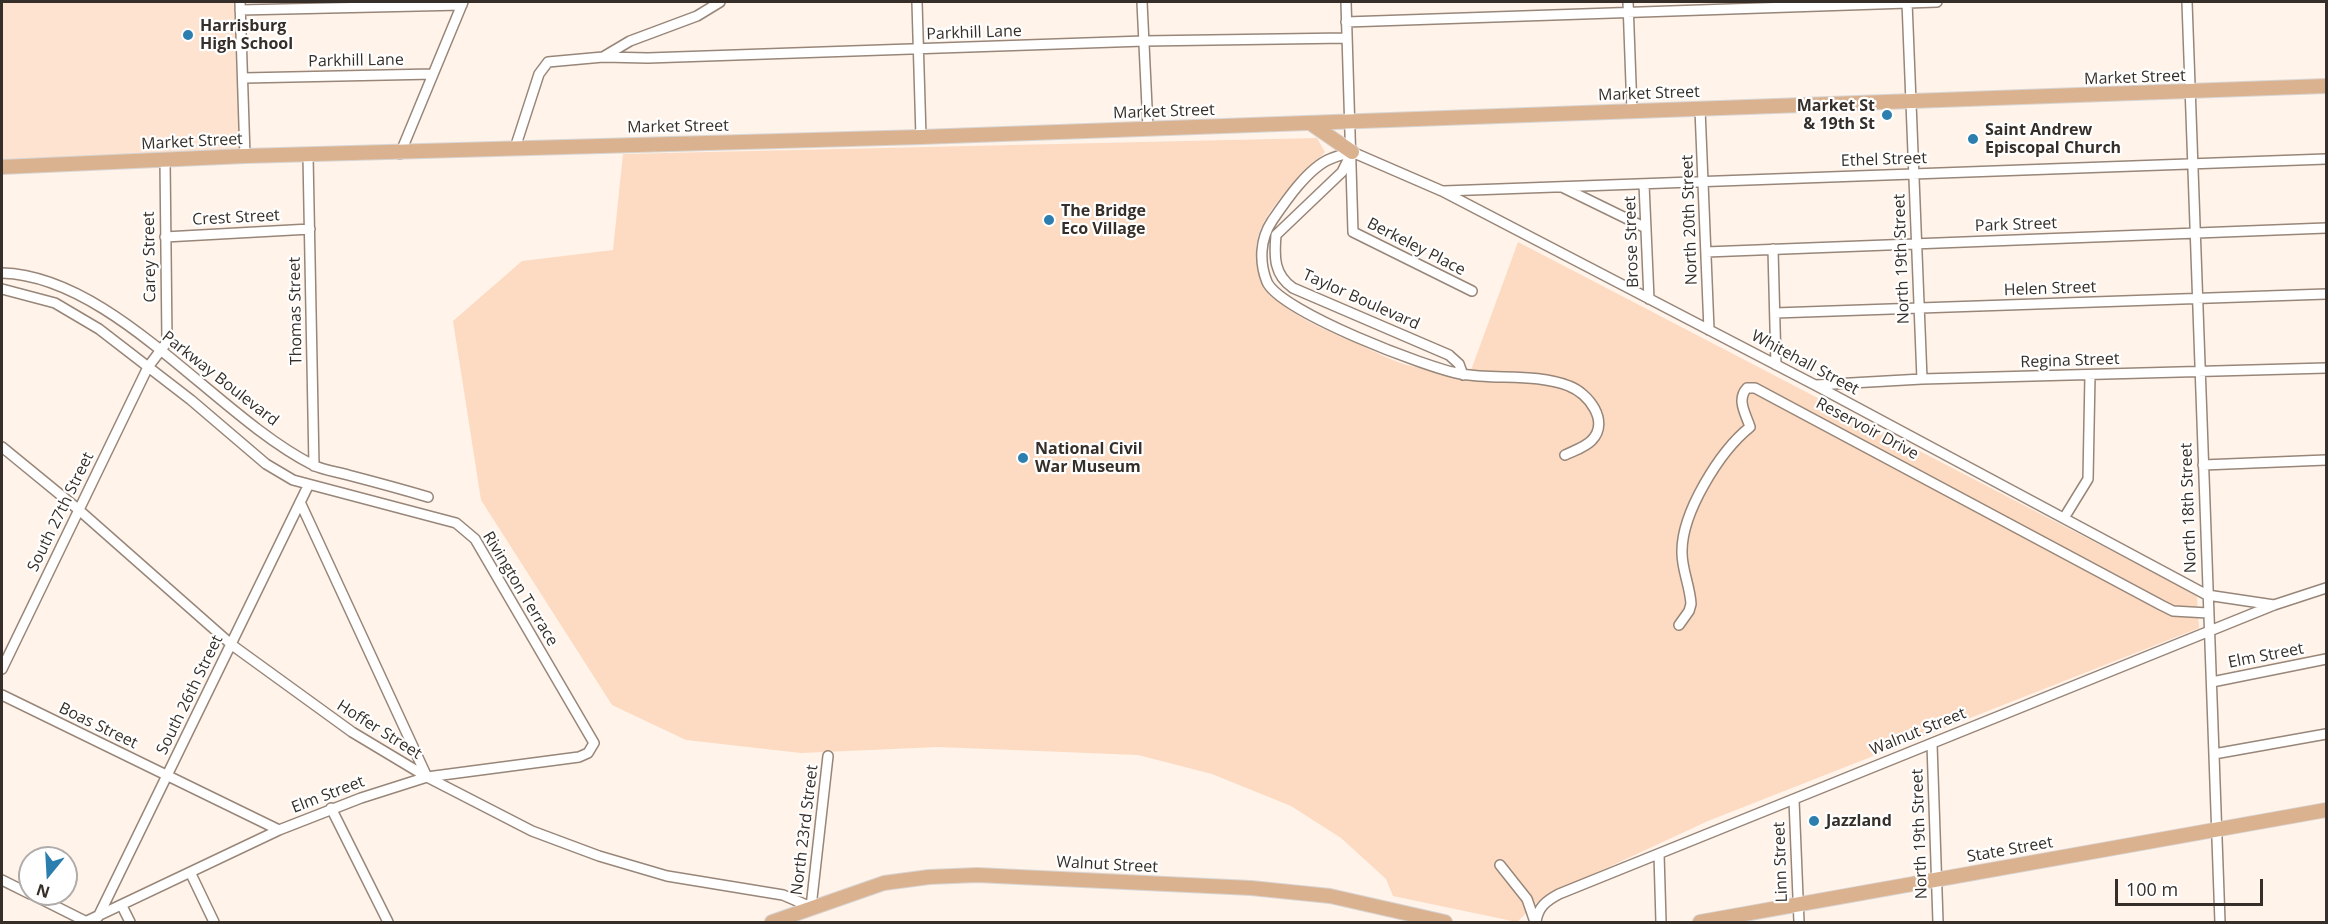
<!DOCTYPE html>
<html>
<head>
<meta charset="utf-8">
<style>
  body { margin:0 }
  #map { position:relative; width:2328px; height:924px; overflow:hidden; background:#fff3ea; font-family:"Open Sans",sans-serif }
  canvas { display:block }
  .frame { position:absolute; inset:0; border:3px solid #362f29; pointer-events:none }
  .north { position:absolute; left:18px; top:846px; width:60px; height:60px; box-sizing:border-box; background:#fff; border:2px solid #afaca9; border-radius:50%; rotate:198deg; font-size:16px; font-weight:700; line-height:24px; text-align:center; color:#362f29 }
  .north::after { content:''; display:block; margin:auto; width:21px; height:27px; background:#2b7eae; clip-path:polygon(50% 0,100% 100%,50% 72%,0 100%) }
  .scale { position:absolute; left:2115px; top:879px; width:148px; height:27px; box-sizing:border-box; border:3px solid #362f29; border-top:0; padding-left:8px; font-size:18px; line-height:21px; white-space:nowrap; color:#362f29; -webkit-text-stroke:4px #fff; paint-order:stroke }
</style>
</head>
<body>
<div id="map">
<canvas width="2328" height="924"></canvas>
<div class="frame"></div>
<div class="north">N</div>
<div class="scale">100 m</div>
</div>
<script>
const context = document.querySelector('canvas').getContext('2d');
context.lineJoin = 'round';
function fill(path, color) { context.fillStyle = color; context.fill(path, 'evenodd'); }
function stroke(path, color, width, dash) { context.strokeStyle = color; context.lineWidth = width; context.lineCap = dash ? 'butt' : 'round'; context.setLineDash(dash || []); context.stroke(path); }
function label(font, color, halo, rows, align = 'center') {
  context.font = font + ' "Open Sans",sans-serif'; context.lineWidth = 4.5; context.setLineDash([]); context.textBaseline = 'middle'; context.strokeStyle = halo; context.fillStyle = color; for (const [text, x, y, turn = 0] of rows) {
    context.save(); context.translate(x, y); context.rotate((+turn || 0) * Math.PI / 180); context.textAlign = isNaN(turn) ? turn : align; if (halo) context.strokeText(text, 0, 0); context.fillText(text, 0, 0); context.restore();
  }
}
fill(new Path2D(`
  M2,2H240L244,157L2,159Z`), '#fee4d0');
fill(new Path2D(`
  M1317,138L1325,152C1304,174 1265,207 1258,237C1244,299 1311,324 1356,343C1374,351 1393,362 1411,366C1430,371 1451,371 1470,373L1518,242L2181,587L2197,597L2199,628L1708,821L1542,898L1517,922L1393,896L1386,879L1341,838L1291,806L1212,774L1138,755L938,747L801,753L686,740L612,705L481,500L453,321L522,261L613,250L623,154Z`), '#fcdbc2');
const street = new Path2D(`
  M240,2L245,156
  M917,2L921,137
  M1142,2L1148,128
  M1346,2L1353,232L1472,291
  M1628,2L1632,111
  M1907,2L1922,379
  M2187,2L2220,922
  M240,10L462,5
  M1346,22L1937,2
  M603,57L648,58L1144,41L1347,38
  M244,78L433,74
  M1700,109L1709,330
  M515,148L539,74L548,62L603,57L630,41L697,16L720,2
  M1352,152L1442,191L1815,385L2207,595L2274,605
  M1352,152C1345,154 1337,156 1330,159C1308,168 1285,202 1272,221C1260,239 1259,262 1267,282C1281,312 1427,368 1461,374C1497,380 1536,373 1569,386C1588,393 1610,421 1592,440C1586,447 1573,451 1565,455
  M1352,152L1342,172L1276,235C1274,257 1274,275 1293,288L1449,355L1459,364L1463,375
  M400,154L463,2
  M308,156L314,466
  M1644,184L1649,299
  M1562,187L1646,228
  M1444,191L2326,159
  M165,237L310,229
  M1773,249L1776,365
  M1706,252L2326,228
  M2,273C113,276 216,416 313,465C323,470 337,472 348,475C375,482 401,489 428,497
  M2,289L55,303L99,329L191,400L266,464L293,480L456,523L475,539L594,743L588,753L579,757L427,777L361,798L279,830L85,922
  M1775,313L2326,294
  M1816,385L1922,379L2326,368
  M2,447L79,510L232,645L352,732L427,777L532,831L599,856L667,876L783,895L811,907L828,756
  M2203,465L2326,460
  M300,502L427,777
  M2064,518L2088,479L2090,375
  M1679,625L1689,611L1691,604C1690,586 1682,570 1682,553C1681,513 1720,451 1750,427C1746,414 1736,400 1747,388H1755L2161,605L2173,611L2208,613
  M2,669L148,367L167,342L165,160
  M2212,682L2326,659
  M2,695L279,830
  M1932,744L1938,922
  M2214,754L2326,734
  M1794,800L1799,922
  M331,808L388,922
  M1659,854L1661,922
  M1500,865L1527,899L1535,922
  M191,874L214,922
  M2,880L30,894
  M31,894L87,922
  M122,906L130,922
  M98,917L308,486
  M1536,922C1538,907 1546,901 1559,894L2274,605L2326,588`);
const primary = new Path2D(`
  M1310,123L1352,152
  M2,167L245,156L921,137L2326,86
  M772,922L884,883L929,877L977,875L1251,888L1330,896L1445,922
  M1700,922L2326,810`);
stroke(street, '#988679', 12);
stroke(primary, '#d7d5d4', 16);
stroke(street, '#fff', 9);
stroke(primary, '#dbb28f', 14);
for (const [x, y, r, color] of [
  [188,35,6,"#2b7eae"],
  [1887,115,6,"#2b7eae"],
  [1973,139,6,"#2b7eae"],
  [1049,220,6,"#2b7eae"],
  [1023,458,6,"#2b7eae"],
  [1814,821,6,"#2b7eae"]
]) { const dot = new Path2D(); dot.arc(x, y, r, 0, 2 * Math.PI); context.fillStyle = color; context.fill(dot); stroke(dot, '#fff', 2); }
label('bold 16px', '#362f29', '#fff', [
  ["Harrisburg",200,26],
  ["High School",200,44],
  ["Market St",1875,106,"right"],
  ["& 19th St",1875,124,"right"],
  ["Saint Andrew",1985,130],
  ["Episcopal Church",1985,148],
  ["The Bridge",1061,211],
  ["Eco Village",1061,229],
  ["National Civil",1035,449],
  ["War Museum",1035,467],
  ["Jazzland",1826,821]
], 'left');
label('16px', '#362f29', '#fff', [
  ["Parkhill Lane",974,33,-2],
  ["Parkhill Lane",356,61,-1],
  ["Market Street",2135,78,-2],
  ["Market Street",1649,94,-2],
  ["Market Street",1164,112,-2],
  ["Market Street",678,127,-1],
  ["Market Street",192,142,-3],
  ["Ethel Street",1884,160,-2],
  ["Crest Street",236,218,-3],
  ["North 20th Street",1690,220,-92],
  ["Park Street",2016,225,-2],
  ["Brose Street",1632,242,-92],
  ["Berkeley Place",1416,247,27],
  ["Carey Street",150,257,-91],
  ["North 19th Street",1902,259,-92],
  ["Helen Street",2050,289,-2],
  ["Taylor Boulevard",1361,300,24],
  ["Thomas Street",296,311,-91],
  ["Regina Street",2070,361,-2],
  ["Whitehall Street",1805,363,28],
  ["Parkway Boulevard",220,379,38],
  ["Reservoir Drive",1867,429,28],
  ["North 18th Street",2189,508,-92],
  ["South 27th Street",61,512,-64],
  ["Rivington Terrace",520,589,59],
  ["Elm Street",2266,656,-11],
  ["South 26th Street",190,695,-64],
  ["Boas Street",98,726,26],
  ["Hoffer Street",379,730,32],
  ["Walnut Street",1918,732,-22],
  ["Elm Street",328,795,-21],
  ["North 23rd Street",805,830,-83],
  ["North 19th Street",1920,834,-92],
  ["State Street",2010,850,-10],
  ["Linn Street",1781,862,-92],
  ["Walnut Street",1107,865,3]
]);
</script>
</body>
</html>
